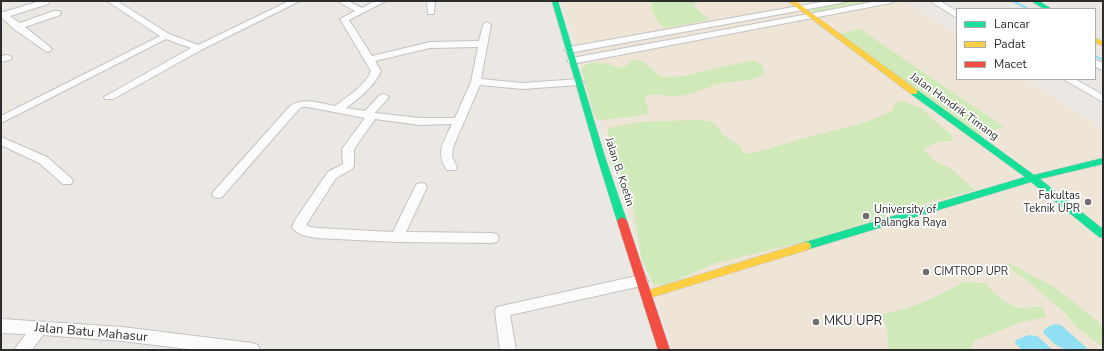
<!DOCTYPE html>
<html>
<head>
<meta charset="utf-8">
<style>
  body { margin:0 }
  #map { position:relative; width:1104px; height:351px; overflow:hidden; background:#ebe7e2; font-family:"Nunito Sans",sans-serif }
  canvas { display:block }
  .frame { position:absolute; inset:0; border:2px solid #2d2d2d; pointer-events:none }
  .legend { position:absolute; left:956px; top:8px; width:140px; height:72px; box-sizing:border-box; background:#fff; border:1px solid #ababab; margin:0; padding:5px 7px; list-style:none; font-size:12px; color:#2d2d2d }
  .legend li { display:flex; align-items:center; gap:8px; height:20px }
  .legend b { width:20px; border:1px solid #ababab }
</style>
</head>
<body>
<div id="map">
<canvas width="1104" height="351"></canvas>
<div class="frame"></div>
<ul class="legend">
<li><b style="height:5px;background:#16e098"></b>Lancar</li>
<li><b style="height:5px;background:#ffcf43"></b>Padat</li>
<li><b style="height:5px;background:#f24e42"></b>Macet</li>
</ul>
</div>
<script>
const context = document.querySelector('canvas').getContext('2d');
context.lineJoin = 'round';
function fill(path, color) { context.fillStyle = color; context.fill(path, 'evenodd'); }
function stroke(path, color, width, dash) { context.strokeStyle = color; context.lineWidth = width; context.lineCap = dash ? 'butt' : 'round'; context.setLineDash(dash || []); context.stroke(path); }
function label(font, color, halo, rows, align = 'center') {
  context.font = font + ' "Nunito Sans",sans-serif'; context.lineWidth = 3.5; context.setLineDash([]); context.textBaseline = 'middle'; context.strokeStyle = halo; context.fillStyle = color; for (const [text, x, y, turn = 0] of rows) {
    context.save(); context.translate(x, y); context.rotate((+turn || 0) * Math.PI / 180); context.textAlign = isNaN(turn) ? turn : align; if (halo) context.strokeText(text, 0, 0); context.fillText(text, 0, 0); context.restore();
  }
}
fill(new Path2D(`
  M561,1H904L957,35V79H1025L1103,129V350H673Z`), '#efe5d6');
fill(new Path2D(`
  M653,1H703L693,5L709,20L664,28C658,22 648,9 653,1Z
  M852,1H880L816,13L809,9Z
  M860,29L1004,127L977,135L839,34Z
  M631,60L642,61L660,76L669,77L683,76L753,60L762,65L765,73C754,82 736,81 722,83C707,86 693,95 678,96C663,97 659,91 644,97L649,112L646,115L601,120L595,118L581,69L583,67C595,58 608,65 620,68L627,65Z
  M903,101L921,108L954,138L951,141L937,142L923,149L934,161L950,168L975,190L927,203L811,240L716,263L666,285H654L642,261L633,209L625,189L610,163L608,128L641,122L696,120L710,121L717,126L723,135L741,147L744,154C763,152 780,145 798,140C829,131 863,126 892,111C894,104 897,102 903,101Z
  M1007,262L1056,288L1103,326V347L1075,326L1066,314L1024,278L1012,270Z
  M964,282L985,283C995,294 1007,308 1025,308C1033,307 1034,305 1043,308L1046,317L1022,322L974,341L971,350H888V336L883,314C913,309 938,296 964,282Z`), '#cfe9b9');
fill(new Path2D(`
  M1054,324L1061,325L1089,350C1064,350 1059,351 1043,332L1046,328Z
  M1028,335L1037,336L1053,350H1022L1015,343L1016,340Z`), '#90dff2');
stroke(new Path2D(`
  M1013,1L1028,9
  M1095,56L1103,60`), '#90dff2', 2.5);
const street = new Path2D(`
  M40,1L49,2L48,4L10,16L20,23L54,11H60L61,13L60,15L25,27L50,47L52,49L50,51L47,52L14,29L1,17V11L4,12Z
  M107,1H117L169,34L198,45L289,1H300L201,50L113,99H105L104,97L191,48L166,39L1,123V116L160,36Z
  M337,1H348L362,8L375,1H386L349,20L372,56L430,42L479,41L483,25L487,22L491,25L481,79L522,83L579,79L584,82L579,85L522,89L480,85L453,147L452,157L457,167L455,170H447C435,152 444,142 452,124L420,125L375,119L354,149V166L352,169L336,178L306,225L310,227L317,228L393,232L415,187L417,184L421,183L425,184L427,187L406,232L492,233L497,234L499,238L497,242L492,243L397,242L317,238L302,235L294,230L292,227L295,220L328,172L343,164L342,149L365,118L308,107H302L298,110L222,197L218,198L214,197L212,194L214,191L290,106C304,97 320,103 335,106C348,96 365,86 371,71L340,19L355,11ZM478,47L471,82L455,118H420L375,113L389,97L384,94L380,95L365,111L346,108C359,98 374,87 381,71L375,61L430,48Z
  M427,1H435L434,14H428Z
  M827,1H845L841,3L569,53L564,50L569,47Z
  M878,1H895L891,3L572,64L567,61L572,58Z
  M930,1H940L957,11V18Z
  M7,55L10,56L12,58L10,60L1,62V56Z
  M1095,60L1103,63V70L1095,67Z
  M1063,79H1075L1103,95V102Z
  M1,137L47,157L71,178L73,181L71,184H63L39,163L1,145Z
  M641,275L646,277L648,281L646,285L510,315L516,350H500L495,311L497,307Z
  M1,319L122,327L252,343L258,345L260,350H196L122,341L43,335L32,350H14L26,334L1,333Z`);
const fast = new Path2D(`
  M552,1H558L605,157L627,221L625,223H619L617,221L597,157Z
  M1031,1H1039L1052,9H1044Z
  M911,90H917L1034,175L1103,158V164L1040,179L1103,229V238L1099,237L1031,182L806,250L802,249L801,246L802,243L1025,177L911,94Z`);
const slow = new Path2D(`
  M788,1H795L917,90V94H911Z
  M1095,38L1103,41V46L1095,43Z
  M806,242L810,243L811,246L810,249L646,299L642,298L641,295L642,292L646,291Z`);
const jam = new Path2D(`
  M622,217L625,219L627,221L670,350H658L617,221L619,219Z`);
stroke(street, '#c4c3c3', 2);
stroke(fast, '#c4c3c3', 1);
stroke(slow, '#c4c3c3', 1);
stroke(jam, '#c4c3c3', 1);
fill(street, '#fcfbfb');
fill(fast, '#16e098');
fill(slow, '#ffcf43');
fill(jam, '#f24e42');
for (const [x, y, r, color] of [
  [1088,202,4,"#706e6c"],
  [866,216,4,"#706e6c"],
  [926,272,4,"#706e6c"],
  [816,322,4,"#706e6c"]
]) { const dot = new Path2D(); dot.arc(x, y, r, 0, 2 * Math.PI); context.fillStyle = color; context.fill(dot); stroke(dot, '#fff', 1.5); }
label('11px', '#2d2d2d', '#fff', [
  ["Jalan Hendrik Timang",954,107,36],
  ["Jalan B. Koetin",619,172,72]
]);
label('11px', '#2d2d2d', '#fff', [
  ["Fakultas",1080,196,"right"],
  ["Teknik UPR",1080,209,"right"],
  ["University of",874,210],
  ["Palangka Raya",874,223],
  ["CIMTROP UPR",934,272]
], 'left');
label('13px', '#2d2d2d', '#fff', [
  ["MKU UPR",824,322]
], 'left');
label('13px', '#2d2d2d', '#fff', [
  ["Jalan Batu Mahasur",91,333,5]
]);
</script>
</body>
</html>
